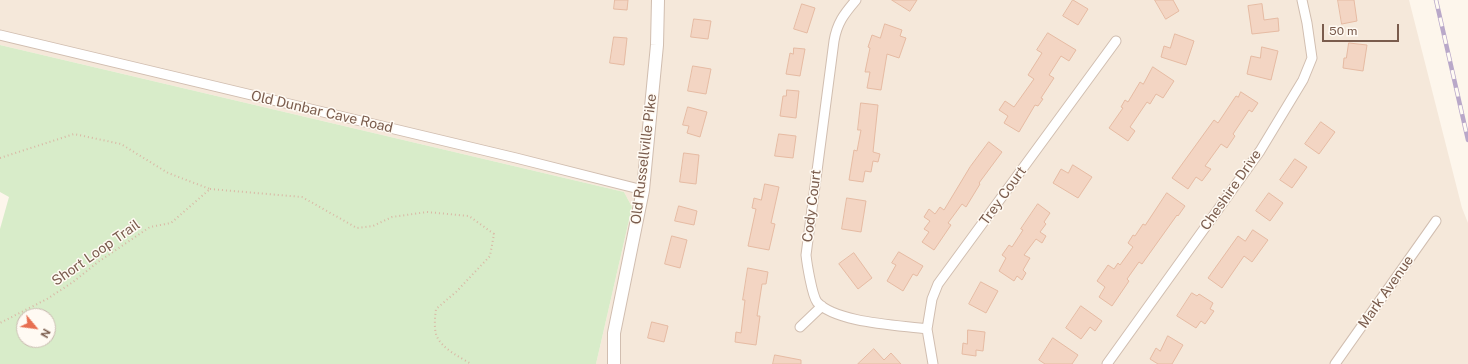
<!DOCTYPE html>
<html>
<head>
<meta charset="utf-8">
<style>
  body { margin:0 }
  #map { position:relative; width:1468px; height:364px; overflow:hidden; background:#fdf6ec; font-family:"Public Sans",sans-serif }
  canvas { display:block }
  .north { position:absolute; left:16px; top:308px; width:40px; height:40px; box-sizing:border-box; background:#fffaf3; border:1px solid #cabbb1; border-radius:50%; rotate:119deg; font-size:11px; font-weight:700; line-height:16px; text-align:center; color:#7a5c4d }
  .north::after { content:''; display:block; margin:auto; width:14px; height:18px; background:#e76f51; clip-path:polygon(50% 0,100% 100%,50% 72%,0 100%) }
  .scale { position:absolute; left:1322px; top:24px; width:77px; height:18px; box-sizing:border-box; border:2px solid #7a5c4d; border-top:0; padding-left:5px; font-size:12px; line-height:14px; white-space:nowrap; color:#7a5c4d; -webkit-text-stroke:3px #fffaf3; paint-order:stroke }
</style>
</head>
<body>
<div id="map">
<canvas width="1468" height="364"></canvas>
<div class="north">N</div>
<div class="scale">50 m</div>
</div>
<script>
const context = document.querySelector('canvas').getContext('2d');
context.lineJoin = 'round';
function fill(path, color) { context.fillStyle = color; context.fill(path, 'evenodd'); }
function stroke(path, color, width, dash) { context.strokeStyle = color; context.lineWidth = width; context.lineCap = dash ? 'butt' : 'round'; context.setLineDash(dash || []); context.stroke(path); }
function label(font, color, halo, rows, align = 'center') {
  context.font = font + ' "Public Sans",sans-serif'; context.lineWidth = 3; context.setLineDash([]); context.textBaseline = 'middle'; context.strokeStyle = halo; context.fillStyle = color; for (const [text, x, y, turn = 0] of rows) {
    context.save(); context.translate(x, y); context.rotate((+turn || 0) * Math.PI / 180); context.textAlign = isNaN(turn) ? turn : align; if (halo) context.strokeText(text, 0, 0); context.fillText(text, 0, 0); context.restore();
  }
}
fill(new Path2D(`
  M0,0H1409L1462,208L1468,223V364H596L632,207L624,192L0,45Z`), '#f5e8da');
fill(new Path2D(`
  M0,45L624,192L632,207L596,364H0V229L9,197L0,192ZM24,316H48V340H24Z`), '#d8ecc9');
const building = new Path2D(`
  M615,0H628L627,10L614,9Z
  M892,0H917L910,11Z
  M1073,0L1088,9L1078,25L1063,16Z
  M1155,0H1173L1179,11L1166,19Z
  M1338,0H1354L1357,21L1342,24Z
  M802,4L815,8L807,33L794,29Z
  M1262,4L1264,20L1278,18L1279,31L1252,34L1248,6Z
  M694,19L711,21L708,39L691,37Z
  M885,24L902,30L900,36L906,38L899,58L887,54L881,90L867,88L870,72H865L870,48L868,47L872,35L880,38Z
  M1048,33L1076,50L1069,61L1061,56L1049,75L1054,78L1041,98L1043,99L1038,106L1035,105L1019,132L1004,123L1008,116L999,110L1005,101L1014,107L1034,79L1028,75L1042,53L1037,50Z
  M1175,34L1194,41L1186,65L1161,57L1164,46L1170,48Z
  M614,37L627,38L624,65L610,63Z
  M1349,43L1367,45L1363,71L1343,68L1344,58H1346Z
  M1262,47L1278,51L1271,80L1247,74L1251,56L1260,58Z
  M794,48L805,49L800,76L786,74L790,53L793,54Z
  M693,66L711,69L706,94L688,91Z
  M1153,67L1174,81L1163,98L1156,94L1150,104L1147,102L1130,127L1135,131L1128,141L1109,128L1123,108L1121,107L1125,100L1128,102L1140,82L1143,84Z
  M787,90L799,91L796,118L780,116L783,96H786Z
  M1241,92L1258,103L1252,112L1249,110L1233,134L1235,136L1227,148L1221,144L1205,166L1211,169L1202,181L1196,177L1188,189L1172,178L1214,120L1218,123L1236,96L1238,97Z
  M861,103L878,105L873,152L880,154L878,162L873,161L871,172L865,171L863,182L849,180L854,150L857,151L861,130H858Z
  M688,107L707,112L700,137L687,133L689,126L683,125Z
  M1321,122L1335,132L1319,154L1305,144Z
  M779,134L796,136L793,158L775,156Z
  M989,142L1002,152L979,183L980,184L966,207L962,204L948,223L951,225L934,250L922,242L929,232L924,229L930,221L924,217L929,209L935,214L940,207L944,210L970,167Z
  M684,153L699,155L696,184L680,182Z
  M1295,159L1307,167L1292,188L1280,180Z
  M1073,165L1092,177L1078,198L1053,183L1061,169L1068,173Z
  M765,184L779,187L771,223L775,224L769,250L748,246L756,209L752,208L754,198L761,200Z
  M1167,193L1185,206L1178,216L1177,215L1142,264L1139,262L1127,279L1129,281L1112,306L1099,297L1105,287L1097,281L1108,265L1114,269L1118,263L1120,265L1133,247L1128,243L1133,235L1135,236L1143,224L1145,225Z
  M1269,193L1283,203L1270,221L1256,211Z
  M847,198L866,201L861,232L842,229Z
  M1038,204L1050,213L1044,222L1046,224L1040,232L1046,236L1042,243L1036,239L1024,255L1030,258L1023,270L1026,273L1022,280L1017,276L1014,281L999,271L1006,258L1002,255L1009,245L1012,247L1023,230L1021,229Z
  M679,206L697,211L694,225L675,221Z
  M1253,230L1268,240L1252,262L1244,256L1222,288L1208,278L1238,236L1245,241Z
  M672,236L687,240L680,268L665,264Z
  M899,252L923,266L917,276L913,274L903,291L887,281L896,265L892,263Z
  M854,253L872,278L858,289L839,264Z
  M748,268L768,272L766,284H762L757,316H760L756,345L735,342L736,332L741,333L745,300H743Z
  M981,282L998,291L986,313L969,304Z
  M1192,293L1197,296L1199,294L1213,303L1210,309L1214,311L1205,324L1201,321L1196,328L1177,316Z
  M1081,306L1102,321L1095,331L1090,327L1081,339L1066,328Z
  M652,322L668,326L664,342L648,338Z
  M968,330L985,332L983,351L976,350V356L962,354L963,343L967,344Z
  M1168,336L1183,345L1172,364H1158L1150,359L1156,348L1160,351Z
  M1053,338L1078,355L1072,364H1045L1039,360Z
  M874,349L884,360L891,353L901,364H858Z
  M775,355L801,360V364H773Z`);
fill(building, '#f3d5c3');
stroke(building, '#e6bba3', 1);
const minor = new Path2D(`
  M856,0C844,14 837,23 834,41L806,255C807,264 812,295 817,302C836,323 899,325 927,329
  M0,35L516,158L643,190
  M800,327L822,306
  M933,364L927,329L932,299L938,284L1116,41
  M1107,364L1260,151L1303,80L1312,58L1307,23L1302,0
  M1335,364L1436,221`);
const tertiary = new Path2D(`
  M614,364V333L643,190L657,45L658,0`);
stroke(minor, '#d1beb0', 11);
stroke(tertiary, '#d1beb0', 14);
stroke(new Path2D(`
  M0,158L74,134L121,144L168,173L210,189L171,223L150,227L98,262L73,282L47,299L0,323
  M210,189L302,197L357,228L373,226L392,217L427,212L469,216L494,234L490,256L456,292L436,309C435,317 434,326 436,334C440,348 460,357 471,364`), '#d9b8a5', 2, [1, 3]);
stroke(minor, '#fff', 9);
stroke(tertiary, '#fff', 12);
const rail = new Path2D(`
  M1436,0L1468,140`);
stroke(rail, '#b9a8c9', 4.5);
stroke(rail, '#fffaf3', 3, [9]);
label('14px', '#7a5c4d', '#fffaf3', [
  ["Old Dunbar Cave Road",322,112,13],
  ["Old Russellville Pike",644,159,-83],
  ["Cheshire Drive",1231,190,-55],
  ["Trey Court",1003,196,-54],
  ["Cody Court",812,206,-83],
  ["Short Loop Trail",96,253,-35],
  ["Mark Avenue",1386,292,-55]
]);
</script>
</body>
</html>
